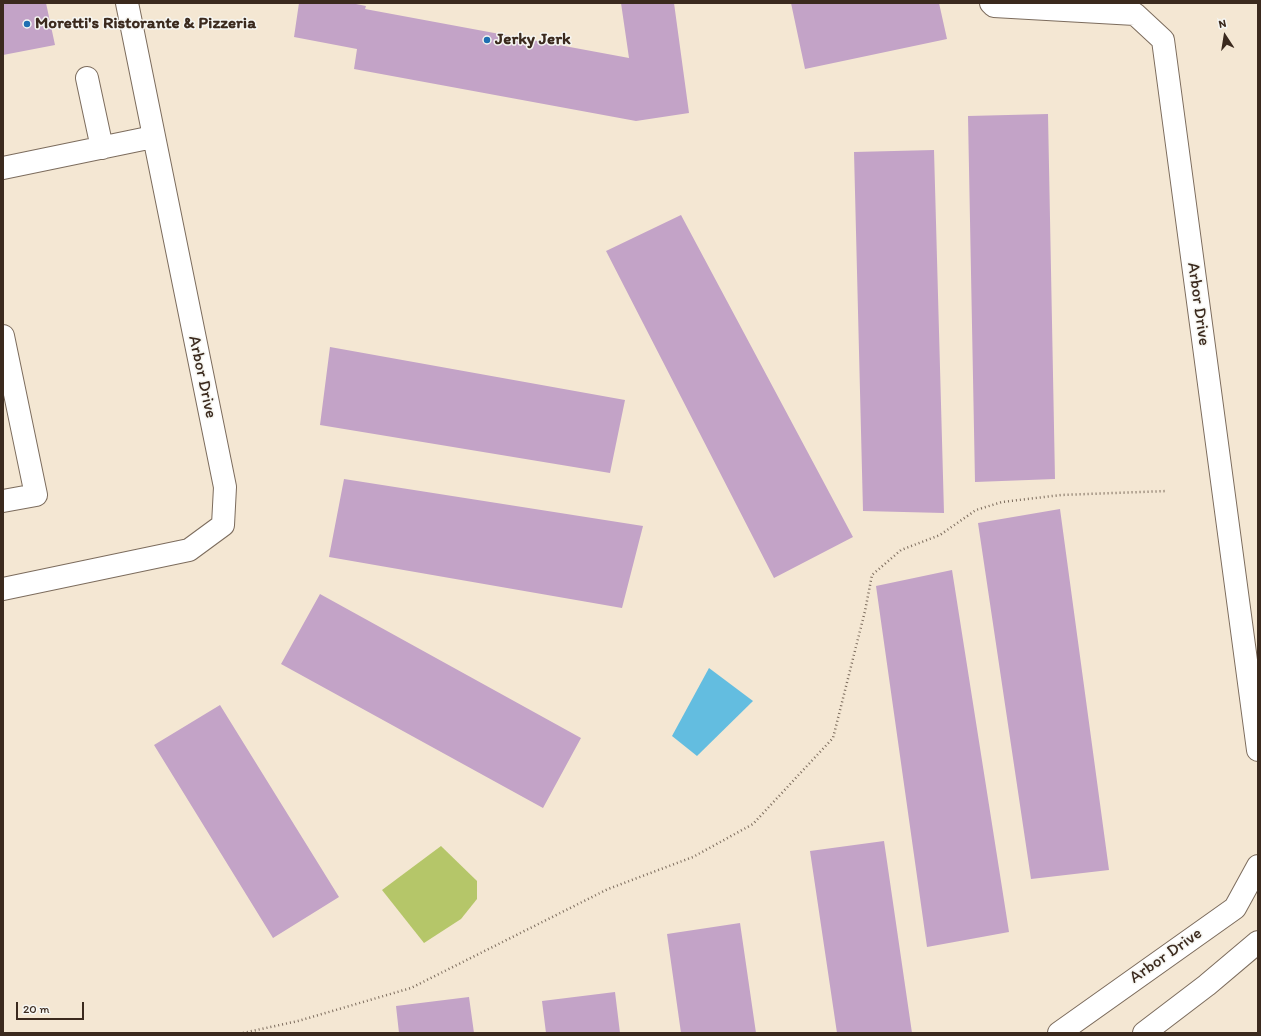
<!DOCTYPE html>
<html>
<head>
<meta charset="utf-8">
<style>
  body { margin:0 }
  #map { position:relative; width:1261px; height:1036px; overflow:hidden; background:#f4e7d3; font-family:Itim,sans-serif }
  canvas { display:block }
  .frame { position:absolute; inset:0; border:4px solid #3b2a1e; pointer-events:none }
  .north { position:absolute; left:1205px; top:16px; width:40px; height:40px; -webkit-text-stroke:3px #f6f6f2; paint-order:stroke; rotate:348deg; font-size:11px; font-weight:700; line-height:16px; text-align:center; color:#3b2a1e }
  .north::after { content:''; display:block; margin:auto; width:14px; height:18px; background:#3b2a1e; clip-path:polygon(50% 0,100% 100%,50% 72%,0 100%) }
  .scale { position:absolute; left:16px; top:1002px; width:68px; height:18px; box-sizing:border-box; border:2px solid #3b2a1e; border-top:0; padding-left:5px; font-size:12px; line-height:14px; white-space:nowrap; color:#3b2a1e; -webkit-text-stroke:3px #f6f6f2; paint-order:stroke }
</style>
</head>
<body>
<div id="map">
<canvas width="1261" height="1036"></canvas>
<div class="frame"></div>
<div class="north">N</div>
<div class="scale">20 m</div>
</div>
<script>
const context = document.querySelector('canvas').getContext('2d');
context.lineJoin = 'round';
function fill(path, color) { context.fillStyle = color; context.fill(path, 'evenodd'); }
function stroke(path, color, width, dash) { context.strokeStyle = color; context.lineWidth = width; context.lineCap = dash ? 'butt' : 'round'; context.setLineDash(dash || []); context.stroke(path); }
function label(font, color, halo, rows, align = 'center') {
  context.font = font + ' Itim,sans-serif'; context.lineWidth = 3; context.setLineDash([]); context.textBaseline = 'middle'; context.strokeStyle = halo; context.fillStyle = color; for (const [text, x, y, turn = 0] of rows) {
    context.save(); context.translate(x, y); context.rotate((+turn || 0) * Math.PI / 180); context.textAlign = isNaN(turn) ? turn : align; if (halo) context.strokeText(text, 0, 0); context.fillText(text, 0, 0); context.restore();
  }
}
fill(new Path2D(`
  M441,846L477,881V899L461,919L424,943L382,890Z`), '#b5c669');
fill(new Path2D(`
  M709,668L753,701L697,756L672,736Z`), '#63bde0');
fill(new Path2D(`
  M3,3H46L55,45L3,55Z
  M299,3H351L366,6L365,9L629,58L621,3H674L689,113L636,121L354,69L357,49L294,37Z
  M791,3H939L947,39L805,69Z
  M1048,114L1055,479L975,482L968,116Z
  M934,150L944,513L863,511L854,152Z
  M681,215L853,537L774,578L606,251Z
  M330,347L625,400L610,473L320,425Z
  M344,479L643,526L622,608L329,557Z
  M1060,509L1109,870L1031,879L978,523Z
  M952,570L1009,932L927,947L876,586Z
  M320,594L581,738L543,808L281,664Z
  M220,705L339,897L273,938L154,745Z
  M884,841L912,1033H837L810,851Z
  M740,923L756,1033H681L667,934Z
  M615,992L620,1033H546L542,1001Z
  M469,997L474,1033H399L396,1006Z`), '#c3a3c7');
const minor = new Path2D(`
  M991,3L994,6L1135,14L1163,40L1258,750
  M87,78L102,148
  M3,168L153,137
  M3,336L36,495L3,501
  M3,589L189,550L223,525L225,487L127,3
  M1059,1033L1235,908L1258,866`);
const highway = new Path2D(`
  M1144,1033L1207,985L1258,942`);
stroke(minor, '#7c6c5d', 24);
stroke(highway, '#7c6c5d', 24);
stroke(new Path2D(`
  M243,1033L298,1021L411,988L608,889L693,857L753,824L833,738L865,611L872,575L901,550L940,535L976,510L1002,502L1061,495L1167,491`), '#7c6c5d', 2.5, [1, 3]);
stroke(minor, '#fff', 22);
stroke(highway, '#fff', 22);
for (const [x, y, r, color] of [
  [27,24,4,"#1f6fb2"],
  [487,40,4,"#1f6fb2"]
]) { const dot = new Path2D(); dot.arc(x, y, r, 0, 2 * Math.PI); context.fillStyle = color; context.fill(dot); stroke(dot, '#f6f6f2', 1.5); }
label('bold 17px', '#3b2a1e', '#f6f6f2', [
  ["Moretti's Ristorante & Pizzeria",35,24],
  ["Jerky Jerk",495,40]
], 'left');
label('17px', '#3b2a1e', '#f6f6f2', [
  ["Arbor Drive",1198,304,82],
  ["Arbor Drive",202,377,78],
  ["Arbor Drive",1166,956,-35]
]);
</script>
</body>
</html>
